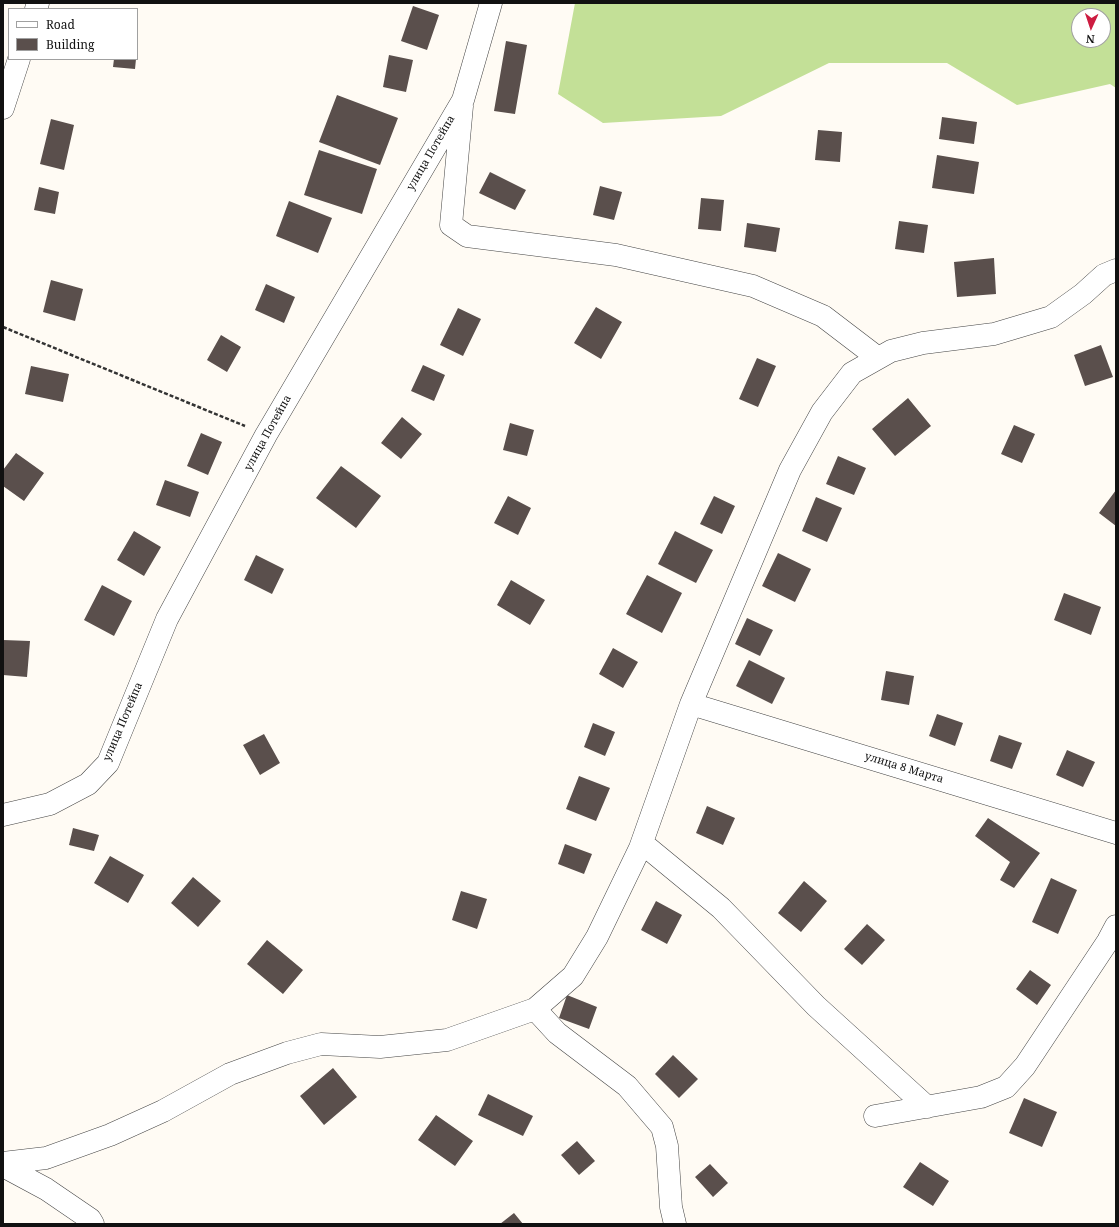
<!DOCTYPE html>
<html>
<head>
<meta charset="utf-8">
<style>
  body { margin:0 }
  #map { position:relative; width:1119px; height:1227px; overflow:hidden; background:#fffbf4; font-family:"Noto Serif",serif }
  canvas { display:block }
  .frame { position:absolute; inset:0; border:4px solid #111; pointer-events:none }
  .legend { position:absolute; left:8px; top:8px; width:130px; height:52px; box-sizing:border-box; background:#fff; border:1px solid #a0a0a0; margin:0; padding:5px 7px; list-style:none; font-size:12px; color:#111 }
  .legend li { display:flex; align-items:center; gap:8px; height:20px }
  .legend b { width:20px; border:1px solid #a0a0a0 }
  .north { position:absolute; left:1071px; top:8px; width:40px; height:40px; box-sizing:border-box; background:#fff; border:1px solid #a0a0a0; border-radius:50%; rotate:183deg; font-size:11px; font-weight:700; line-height:16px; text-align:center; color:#111 }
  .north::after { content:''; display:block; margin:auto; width:14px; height:18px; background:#cd1c41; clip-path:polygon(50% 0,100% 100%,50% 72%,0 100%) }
</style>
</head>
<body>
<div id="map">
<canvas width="1119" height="1227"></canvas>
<div class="frame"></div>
<ul class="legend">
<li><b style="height:5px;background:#fff"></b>Road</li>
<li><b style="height:11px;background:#5a4f4c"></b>Building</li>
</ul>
<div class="north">N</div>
</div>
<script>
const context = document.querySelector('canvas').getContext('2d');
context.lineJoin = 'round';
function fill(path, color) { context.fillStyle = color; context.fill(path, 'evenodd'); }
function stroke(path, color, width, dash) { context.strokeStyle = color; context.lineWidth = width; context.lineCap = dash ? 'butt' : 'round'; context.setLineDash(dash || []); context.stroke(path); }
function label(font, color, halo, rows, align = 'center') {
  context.font = font + ' "Noto Serif",serif'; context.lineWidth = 4; context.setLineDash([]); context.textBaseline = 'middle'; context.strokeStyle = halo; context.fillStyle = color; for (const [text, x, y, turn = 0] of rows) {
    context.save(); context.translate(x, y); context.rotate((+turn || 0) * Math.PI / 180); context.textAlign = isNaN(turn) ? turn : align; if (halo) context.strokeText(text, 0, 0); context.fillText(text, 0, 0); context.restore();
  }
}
fill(new Path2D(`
  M575,3H1116V88L1110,84L1017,105L947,63H829L721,116L603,123L558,94ZM1079,16H1103V40H1079Z`), '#c3e097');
fill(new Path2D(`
  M413,6L439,15L427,50L401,41Z
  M506,41L527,45L515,114L494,111Z
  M389,55L413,60L406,92L383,87Z
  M114,59H136L135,69L113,67Z
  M337,95L398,118L380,165L319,142Z
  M942,117L977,122L974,144L939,139Z
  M51,119L74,125L64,170L40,164Z
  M818,130L842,132L840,162L815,160Z
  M319,150L377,169L362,214L304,195Z
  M937,155L979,162L974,194L932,188Z
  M490,172L526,190L515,210L479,193Z
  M600,186L622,192L614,220L593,215Z
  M39,187L59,192L55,214L34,210Z
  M701,198L724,200L721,231L698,229Z
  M289,201L332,218L318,253L276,236Z
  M899,221L928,225L924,253L895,249Z
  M747,223L780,228L776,252L744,247Z
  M994,258L996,294L957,297L954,262Z
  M51,280L83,289L75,321L43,312Z
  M266,284L295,297L284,323L255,310Z
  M596,307L622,322L601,359L574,343Z
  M458,308L481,319L463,356L440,345Z
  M221,335L241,347L227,372L207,360Z
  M1101,345L1113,377L1085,386L1074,355Z
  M757,358L776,366L758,407L739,399Z
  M423,365L445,375L434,401L411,391Z
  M31,366L69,374L63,402L25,394Z
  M908,398L931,426L895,456L872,429Z
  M402,417L422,434L401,459L381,443Z
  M510,423L534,430L527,456L503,450Z
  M1014,425L1035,434L1022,463L1001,454Z
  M201,433L222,442L208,475L187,466Z
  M16,453L44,473L24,501L3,486V470Z
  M838,456L866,468L854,495L826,484Z
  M341,466L381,496L356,528L316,498Z
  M165,480L199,492L190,517L156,505Z
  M1116,490V526L1099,513Z
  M508,496L531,508L518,535L494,523Z
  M714,496L735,506L722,534L700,524Z
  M816,497L842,508L827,542L802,531Z
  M134,531L161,547L144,576L117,560Z
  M675,531L713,550L696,583L658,564Z
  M778,553L811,569L795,602L762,586Z
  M256,555L284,569L272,594L244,580Z
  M647,575L682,593L662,633L626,614Z
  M511,580L545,600L530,625L497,605Z
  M102,585L132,601L114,636L84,620Z
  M1064,593L1101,607L1091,635L1054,620Z
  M747,618L773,630L760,656L735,644Z
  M3,640L30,641L27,677L3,675Z
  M613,648L638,662L623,688L599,674Z
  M749,660L785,678L772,704L736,686Z
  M886,671L914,676L909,705L881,700Z
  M937,714L963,723L955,746L929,736Z
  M593,723L615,732L605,756L584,747Z
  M264,734L280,763L260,775L243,745Z
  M999,735L1022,743L1012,769L990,761Z
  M1067,750L1095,762L1083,787L1056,775Z
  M579,776L610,788L596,821L566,809Z
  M707,806L735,818L723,845L696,833Z
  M988,818L1040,853L1014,888L1000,880L1010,862L975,836Z
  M73,828L99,835L94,851L69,845Z
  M565,844L592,854L584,874L558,864Z
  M110,856L144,875L128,903L94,883Z
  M193,877L221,901L198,927L171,903Z
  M1051,878L1077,890L1058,934L1032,922Z
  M804,881L827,901L801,932L778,913Z
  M461,891L487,899L477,929L452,920Z
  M656,901L682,915L667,944L641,930Z
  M867,924L885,940L862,965L844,949Z
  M267,940L303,970L283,994L247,964Z
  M1030,970L1051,985L1037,1005L1016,989Z
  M567,995L597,1007L589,1029L559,1018Z
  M673,1055L698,1079L679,1098L655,1074Z
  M333,1068L357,1097L324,1125L300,1096Z
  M488,1094L533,1116L523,1136L478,1115Z
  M1024,1098L1057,1112L1042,1147L1009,1133Z
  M436,1115L473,1141L455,1166L418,1140Z
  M577,1141L595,1161L579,1175L561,1155Z
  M920,1162L949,1181L933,1206L903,1187Z
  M710,1164L728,1183L713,1197L695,1177Z
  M514,1213L523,1224H500Z`), '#5a4f4c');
const minor = new Path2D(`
  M36,9L38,3
  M462,106L451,225L467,236L616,255L753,286L823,316L878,358
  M3,108L19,59
  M691,704L1116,833
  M3,815L50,804L88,784L108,763L167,619L266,435L463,100L491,3
  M642,843L721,908L816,1006L927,1107
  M535,1009L557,1033L627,1086L662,1127L667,1146L671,1207L675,1224
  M875,1116L981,1097L1006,1087L1025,1066L1108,941L1116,926
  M3,1163L46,1158L110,1135L163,1111L230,1074L287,1053L321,1044L380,1047L447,1040L535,1009L573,976L597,937L640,848L691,704L790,470L822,412L852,373L891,351L923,343L994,334L1051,317L1083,294L1104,275L1116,270
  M3,1166L46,1189L90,1219L93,1224`);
stroke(minor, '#444', 23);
stroke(new Path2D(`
  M3,327L245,426`), '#333', 2.5, [4, 2]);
stroke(minor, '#fff', 22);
label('11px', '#111', '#fff', [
  ["улица Потейпа",431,153,-60],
  ["улица Потейпа",268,433,-61],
  ["улица Потейпа",123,722,-67],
  ["улица 8 Марта",904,768,17]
]);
</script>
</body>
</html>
